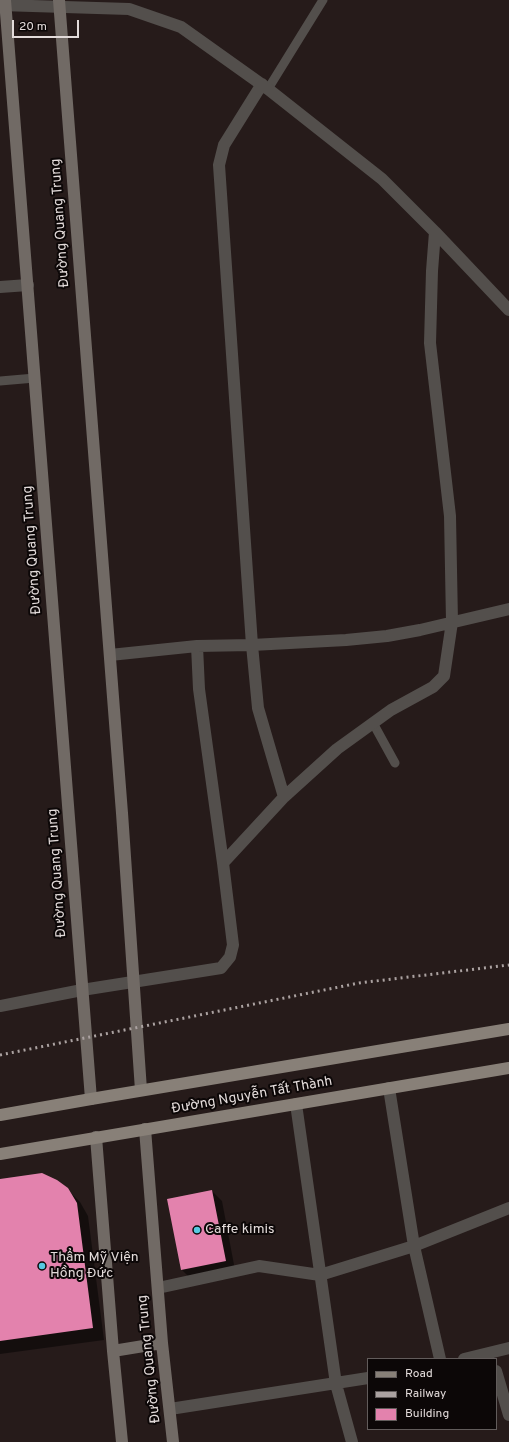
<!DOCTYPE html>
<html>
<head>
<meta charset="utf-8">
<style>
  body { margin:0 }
  #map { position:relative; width:509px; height:1442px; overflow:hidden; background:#261b1a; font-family:Overpass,sans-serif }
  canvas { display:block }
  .legend { position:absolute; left:367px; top:1358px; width:130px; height:72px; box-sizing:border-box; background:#0c0707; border:1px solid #625c5b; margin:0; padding:5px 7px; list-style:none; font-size:12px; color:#e3dbda }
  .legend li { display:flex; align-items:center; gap:8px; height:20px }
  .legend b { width:20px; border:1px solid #625c5b }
  .scale { position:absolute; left:12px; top:20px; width:67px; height:18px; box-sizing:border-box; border:2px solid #e3dbda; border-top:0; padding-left:5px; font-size:12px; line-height:14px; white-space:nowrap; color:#e3dbda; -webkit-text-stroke:3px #0c0707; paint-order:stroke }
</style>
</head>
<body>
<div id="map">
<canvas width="509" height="1442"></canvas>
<ul class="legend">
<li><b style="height:5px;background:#888078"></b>Road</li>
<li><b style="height:5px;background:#aba2a1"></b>Railway</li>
<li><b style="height:11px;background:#e382ad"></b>Building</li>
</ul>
<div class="scale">20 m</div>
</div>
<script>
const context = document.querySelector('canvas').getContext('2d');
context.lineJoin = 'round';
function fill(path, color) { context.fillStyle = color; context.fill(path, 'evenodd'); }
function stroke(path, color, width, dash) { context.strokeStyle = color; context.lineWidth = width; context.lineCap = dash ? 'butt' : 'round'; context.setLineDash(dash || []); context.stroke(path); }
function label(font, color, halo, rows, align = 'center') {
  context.font = font + ' Overpass,sans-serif'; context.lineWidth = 4; context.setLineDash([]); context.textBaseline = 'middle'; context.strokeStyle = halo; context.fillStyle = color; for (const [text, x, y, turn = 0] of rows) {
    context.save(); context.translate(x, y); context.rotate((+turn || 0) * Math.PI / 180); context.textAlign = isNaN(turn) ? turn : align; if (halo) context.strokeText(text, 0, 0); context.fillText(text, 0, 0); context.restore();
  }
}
fill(new Path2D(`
  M0,1180L67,1189L80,1202L88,1216L104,1340L0,1354Z
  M212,1191L222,1201L235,1270L191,1279L182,1270Z`), '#0007');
fill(new Path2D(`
  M42,1173L57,1180L68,1188L77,1203L93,1328L0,1341V1179Z
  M212,1190L226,1261L181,1270L167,1199Z`), '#e382ad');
stroke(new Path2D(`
  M268,89L323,0
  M0,381L35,378
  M373,723L395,763`), '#534f4c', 9);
stroke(new Path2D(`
  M0,5L129,9L181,27L268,89L382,179L435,232L509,310
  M262,84L224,145L219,165L252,645L258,708L284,797
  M0,287L28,285
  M110,655L197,646L252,645L346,640L387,636L420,630L509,609
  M223,863L284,797L337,749L391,710L433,687L444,676L452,622L450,516L430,343L432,271L435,232
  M0,1006L82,990L221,968L230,957L233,945L223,863L199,689L197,646
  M389,1088L414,1246L440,1359
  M296,1104L336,1384L352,1442
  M158,1288L259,1266L320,1275L414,1246L509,1208
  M464,1359L509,1348
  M496,1371L509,1415
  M170,1409L368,1378`), '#534f4c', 12);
stroke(new Path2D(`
  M5,0L91,1099
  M59,0L122,813L141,1090
  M145,1129L162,1343L173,1442
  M96,1137L113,1351L122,1442
  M113,1351L162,1343`), '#716a65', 12);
stroke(new Path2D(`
  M0,1115L91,1099L509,1029
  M0,1154L509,1068`), '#888078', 12);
stroke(new Path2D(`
  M0,1055L359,983L509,965`), '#aba2a1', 3, [2, 4]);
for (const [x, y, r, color] of [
  [197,1230,4,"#57c9e2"],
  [42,1266,4,"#57c9e2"]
]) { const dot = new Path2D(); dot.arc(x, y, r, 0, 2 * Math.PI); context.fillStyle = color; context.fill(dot); stroke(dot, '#0c0707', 1.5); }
label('14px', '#e3dbda', '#0c0707', [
  ["Đường Quang Trung",61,223,-94],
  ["Đường Quang Trung",33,550,-94],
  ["Đường Quang Trung",58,873,-94],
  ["Đường Nguyễn Tất Thành",252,1096,-10],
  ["Đường Quang Trung",150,1359,-96]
]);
label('14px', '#e3dbda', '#0c0707', [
  ["Caffe kimis",205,1230],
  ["Thẩm Mỹ Viện",50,1258],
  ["Hồng Đức",50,1274]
], 'left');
</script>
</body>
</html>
